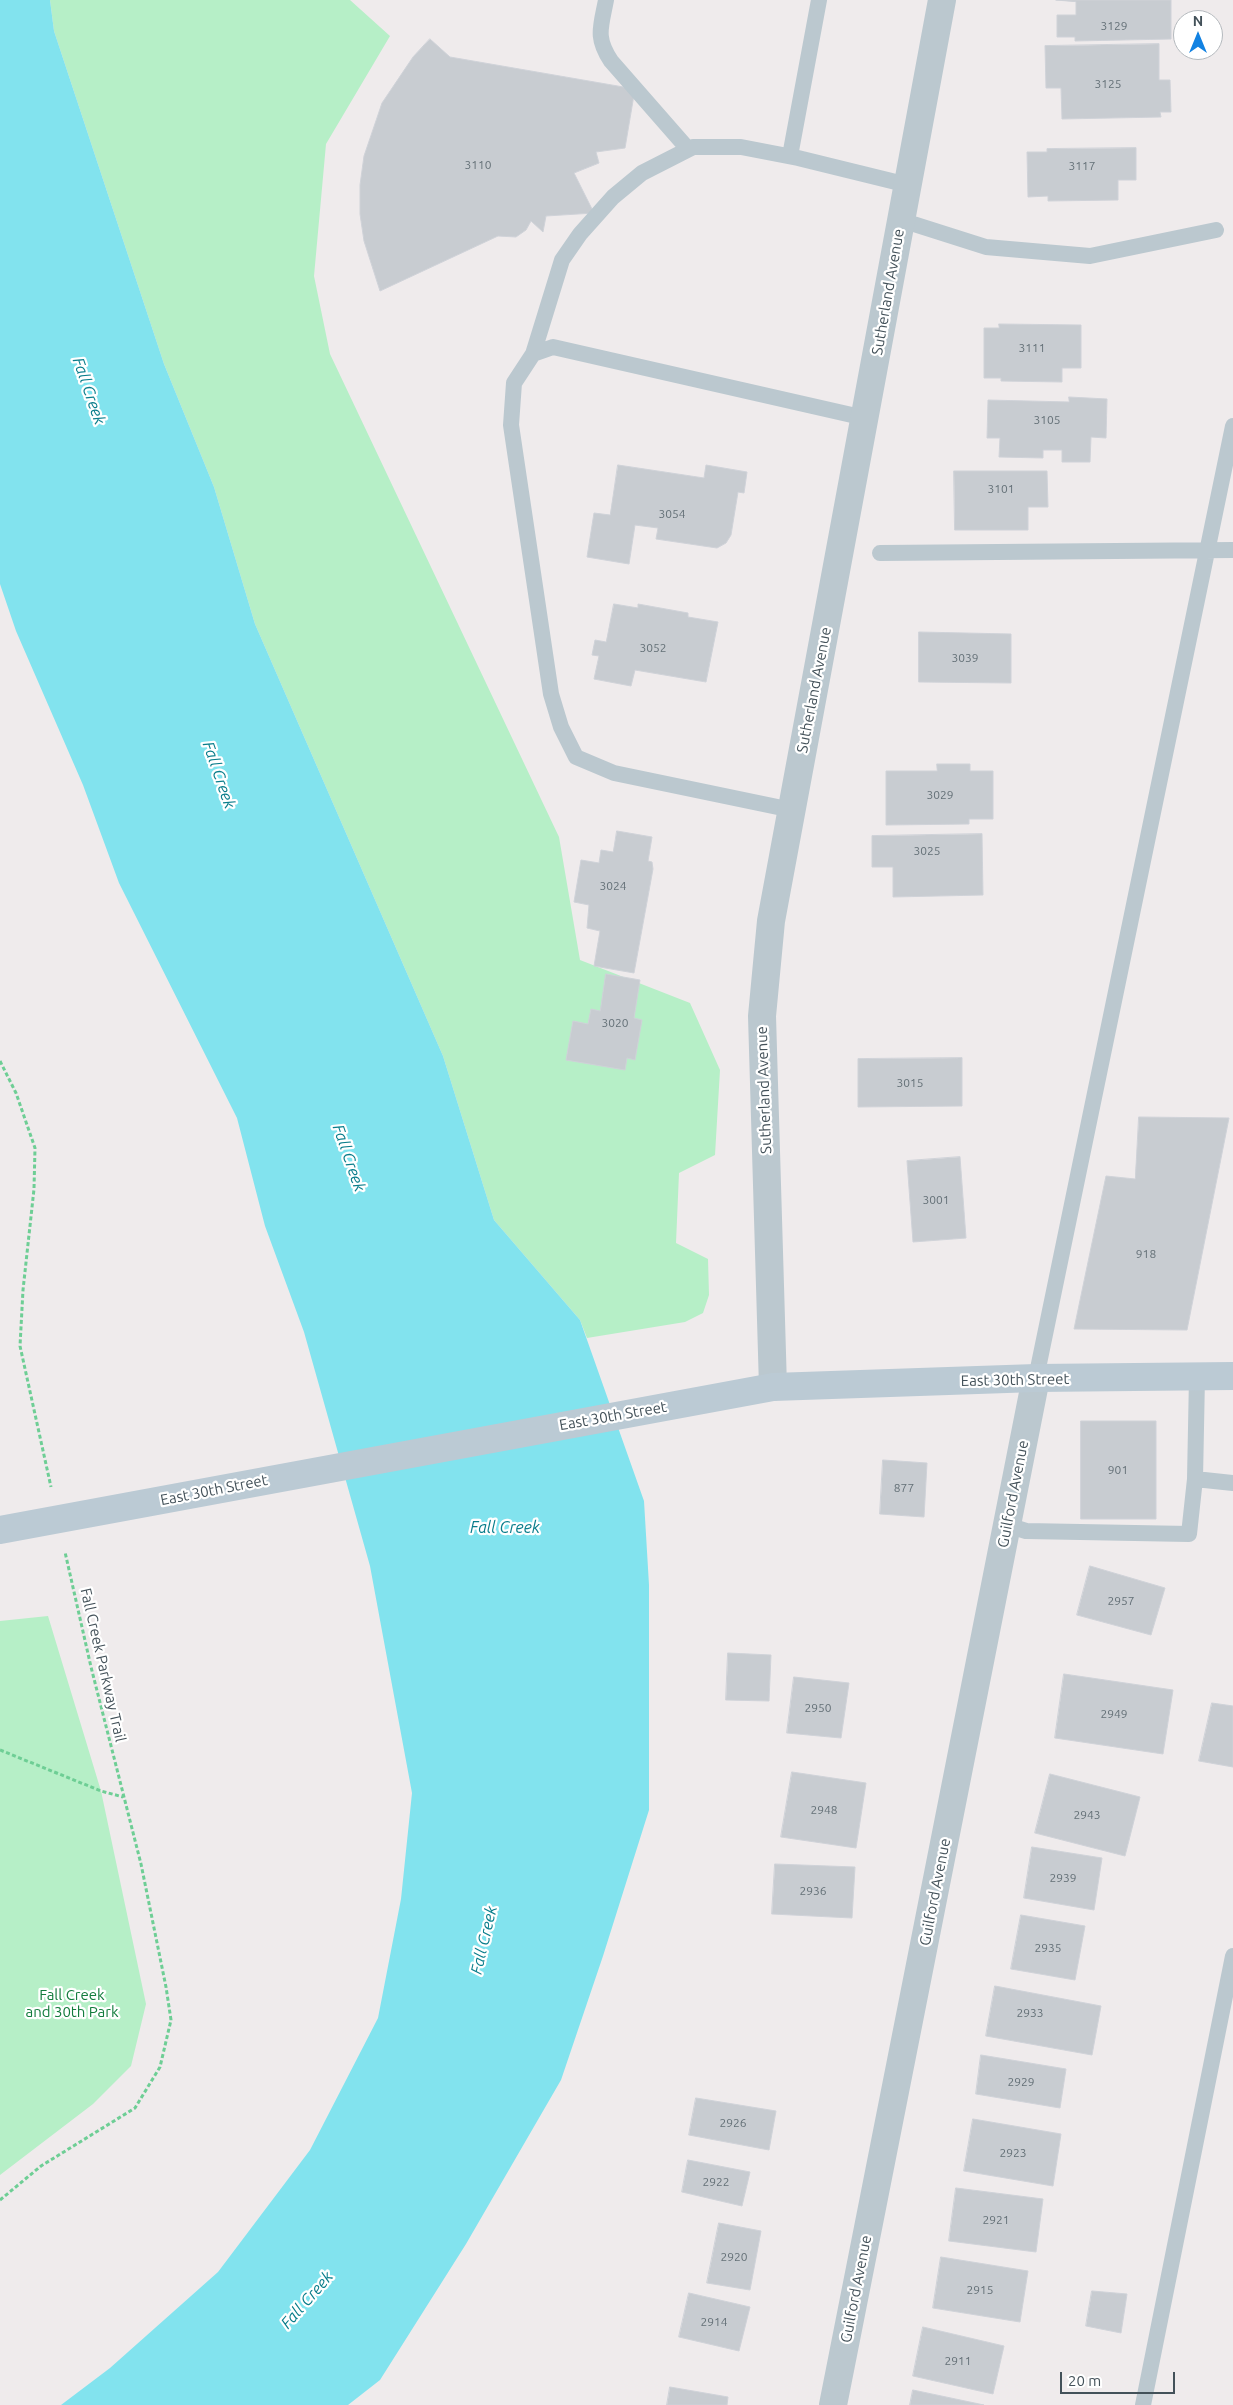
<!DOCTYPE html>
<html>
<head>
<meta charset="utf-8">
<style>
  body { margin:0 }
  #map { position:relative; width:1233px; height:2405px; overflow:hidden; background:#efebec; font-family:Ubuntu,sans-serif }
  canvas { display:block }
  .north { position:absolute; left:1173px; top:10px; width:50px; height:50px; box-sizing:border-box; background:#fff; border:1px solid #b4b9bd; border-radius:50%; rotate:0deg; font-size:14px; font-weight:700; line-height:20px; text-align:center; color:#435159 }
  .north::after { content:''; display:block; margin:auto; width:18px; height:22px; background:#1282e2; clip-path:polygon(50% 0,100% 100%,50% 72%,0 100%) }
  .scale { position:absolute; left:1060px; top:2372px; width:115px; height:22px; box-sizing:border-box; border:2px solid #435159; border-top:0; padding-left:6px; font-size:15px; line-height:18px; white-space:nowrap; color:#435159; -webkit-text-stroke:4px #fff; paint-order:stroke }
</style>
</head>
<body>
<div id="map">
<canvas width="1233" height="2405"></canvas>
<div class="north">N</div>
<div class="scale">20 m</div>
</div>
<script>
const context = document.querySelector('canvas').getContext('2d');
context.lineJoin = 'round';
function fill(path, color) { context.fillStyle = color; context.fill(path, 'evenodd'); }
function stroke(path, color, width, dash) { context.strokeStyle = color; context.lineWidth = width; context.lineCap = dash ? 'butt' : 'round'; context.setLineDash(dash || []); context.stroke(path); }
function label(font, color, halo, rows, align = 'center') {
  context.font = font + ' Ubuntu,sans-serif'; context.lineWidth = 4.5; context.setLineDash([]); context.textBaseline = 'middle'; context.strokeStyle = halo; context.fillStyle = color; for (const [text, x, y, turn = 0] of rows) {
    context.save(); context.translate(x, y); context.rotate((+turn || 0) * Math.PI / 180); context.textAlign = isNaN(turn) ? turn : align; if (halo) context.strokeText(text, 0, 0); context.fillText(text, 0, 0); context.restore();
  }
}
fill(new Path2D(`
  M50,0H350L390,36L326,144L314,276L330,354L559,837L580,960L690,1003L720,1070L715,1155L679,1173L676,1243L708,1259L709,1295L703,1313L685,1322L587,1338L580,1320L494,1220L443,1056L255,624L214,487L164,364L54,31Z
  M48,1616L101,1791L146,2004L131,2066L93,2104L0,2175V1621Z`), '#b6efc7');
fill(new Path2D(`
  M0,0H50L54,31L164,364L214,487L255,624L443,1056L494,1220L580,1320L644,1501L649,1585V1810L603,1956L561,2080L466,2244L380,2380L348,2405H61L110,2368L218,2272L310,2150L378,2018L401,1899L412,1793L370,1566L304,1332L265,1226L237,1118L119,883L83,785L16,631L0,584Z`), '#82e3ee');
const building = new Path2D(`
  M1056,0H1171V39L1075,41V37H1057V15H1076V2Z
  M430,39L450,57L635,89L625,148L596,152L599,163L574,173L594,213L546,216L543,232L531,221L526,230L516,237L498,236L380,291L364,241L360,214V185L364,156L382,103L413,57Z
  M1159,44V80H1170L1171,112H1160L1161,117L1062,119L1061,88H1046L1045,46Z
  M1136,148V180H1118V200L1048,201V196L1028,197L1027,152H1047V149Z
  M999,324L1081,325V368H1062V382L1001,381V378H984V328H999Z
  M1069,397L1107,399L1106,438L1091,437L1090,462H1062V450H1043V458L999,457L1000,438H987L988,400L1069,402Z
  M618,465L704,478L706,465L747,472L744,493L738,492L731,535L726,543L717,548L656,539L658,528L635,525L629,564L587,557L594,513L610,515Z
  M954,471H1047L1048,507H1028V530H955Z
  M614,604L638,608V604L688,613V617L718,622L706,682L635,670L631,686L594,679L599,656L592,655L595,640L606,642Z
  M919,632L1011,634V683L919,682Z
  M937,764H970V771H993V819H969V824L886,825V771H937Z
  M617,831L652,837L648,861L652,862L653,869L634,973L594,966L600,931L587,928L589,905L574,902L581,860L599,863L601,850L613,852Z
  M982,834L983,895L893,897V867H872V836Z
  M606,974L640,980L634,1018L642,1020L635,1060L627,1058L625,1070L566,1060L573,1021L588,1024L591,1009L600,1011Z
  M962,1058V1106L858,1107V1059Z
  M1139,1117L1229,1118L1187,1330L1074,1329L1106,1176L1135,1179Z
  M960,1157L966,1238L913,1242L907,1161Z
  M1081,1421H1156V1519H1081Z
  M883,1460L927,1463L924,1517L880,1514Z
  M1090,1566L1165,1588L1151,1635L1077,1615Z
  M728,1653L771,1655L769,1701L726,1700Z
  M1064,1674L1173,1690L1163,1754L1055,1738Z
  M794,1677L849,1683L841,1738L787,1733Z
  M1212,1703L1233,1706V1767L1199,1761Z
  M792,1772L866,1783L856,1848L781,1837Z
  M1050,1774L1140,1797L1125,1856L1035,1833Z
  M1032,1847L1102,1858L1094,1910L1024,1898Z
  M775,1864L855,1867L852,1918L772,1914Z
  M1021,1915L1085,1926L1075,1980L1011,1969Z
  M995,1986L1101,2006L1092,2055L986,2036Z
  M981,2055L1066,2069L1060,2108L976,2094Z
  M696,2098L776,2111L769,2150L689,2135Z
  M973,2119L1061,2134L1053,2186L964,2171Z
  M688,2160L750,2172L742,2206L682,2192Z
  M956,2188L1043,2199L1036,2252L949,2241Z
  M719,2223L761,2231L750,2290L707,2283Z
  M941,2257L1028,2271L1020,2322L933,2308Z
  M1092,2291L1127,2294L1121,2333L1086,2326Z
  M689,2293L750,2307L739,2351L679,2337Z
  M923,2327L1004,2346L993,2394L913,2376Z
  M670,2387L728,2397L727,2405H667Z
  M913,2390L984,2405H910Z`);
fill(building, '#c8ccd1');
stroke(building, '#cfd2d8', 1);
stroke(new Path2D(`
  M0,1061L16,1093L35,1148L34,1189L23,1290L20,1346L51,1487
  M0,1750L101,1791L123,1797
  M0,2200L41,2166L135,2108L160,2067L171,2020L166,1987L141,1864L91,1667L65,1552`), '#6ece95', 3, [4, 2.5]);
stroke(new Path2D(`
  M606,0C601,27 595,37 611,61L688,149
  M790,156L819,0
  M901,220L986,247L1090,256L1216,230
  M533,354L553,347L865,418
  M880,553L1233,550
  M792,810L614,773L576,757L561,727L551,694L511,425L514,383L533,354L562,260L580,234L613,197L642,173L693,147H741L798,158L908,185
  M1036,1378L1233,426
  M1195,1479L1197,1377
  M1007,1525L1026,1531L1189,1534L1195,1479L1233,1483
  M1143,2405L1233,1956`), '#bbc8cf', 16);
stroke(new Path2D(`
  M773,1387L762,1016L771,921L942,0
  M833,2405L1036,1378`), '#bbc8cf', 28);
stroke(new Path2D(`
  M0,1530L773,1387L1036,1378L1233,1376`), '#bbcad4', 28);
label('12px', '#647077', null, [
  ["3129",1114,26],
  ["3125",1108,84],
  ["3110",478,165],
  ["3117",1082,166],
  ["3111",1032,348],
  ["3105",1047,420],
  ["3101",1001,489],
  ["3054",672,514],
  ["3052",653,648],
  ["3039",965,658],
  ["3029",940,795],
  ["3025",927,851],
  ["3024",613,886],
  ["3020",615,1023],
  ["3015",910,1083],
  ["3001",936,1200],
  ["918",1146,1254],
  ["901",1118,1470],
  ["877",904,1488],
  ["2957",1121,1601],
  ["2950",818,1708],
  ["2949",1114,1714],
  ["2948",824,1810],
  ["2943",1087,1815],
  ["2939",1063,1878],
  ["2936",813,1891],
  ["2935",1048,1948],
  ["2933",1030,2013],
  ["2929",1021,2082],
  ["2926",733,2123],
  ["2923",1013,2153],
  ["2922",716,2182],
  ["2921",996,2220],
  ["2920",734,2257],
  ["2915",980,2290],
  ["2914",714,2322],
  ["2911",958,2361]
]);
label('15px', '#435159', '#fff', [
  ["Sutherland Avenue",888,292,-80],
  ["Sutherland Avenue",814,690,-79],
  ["Sutherland Avenue",764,1090,-92],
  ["East 30th Street",1015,1380,-1],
  ["East 30th Street",613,1416,-10],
  ["East 30th Street",214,1490,-11],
  ["Guilford Avenue",1013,1494,-79],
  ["Fall Creek Parkway Trail",103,1665,77],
  ["Guilford Avenue",935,1892,-79],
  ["Guilford Avenue",856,2289,-79]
]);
label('15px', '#137c3d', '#fff', [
  ["Fall Creek",72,1995],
  ["and 30th Park",72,2012]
]);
label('italic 16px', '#097d8b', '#fff', [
  ["Fall Creek",89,391,71],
  ["Fall Creek",219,775,71],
  ["Fall Creek",349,1158,71],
  ["Fall Creek",505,1528],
  ["Fall Creek",484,1940,-77],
  ["Fall Creek",307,2300,-49]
]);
</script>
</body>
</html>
